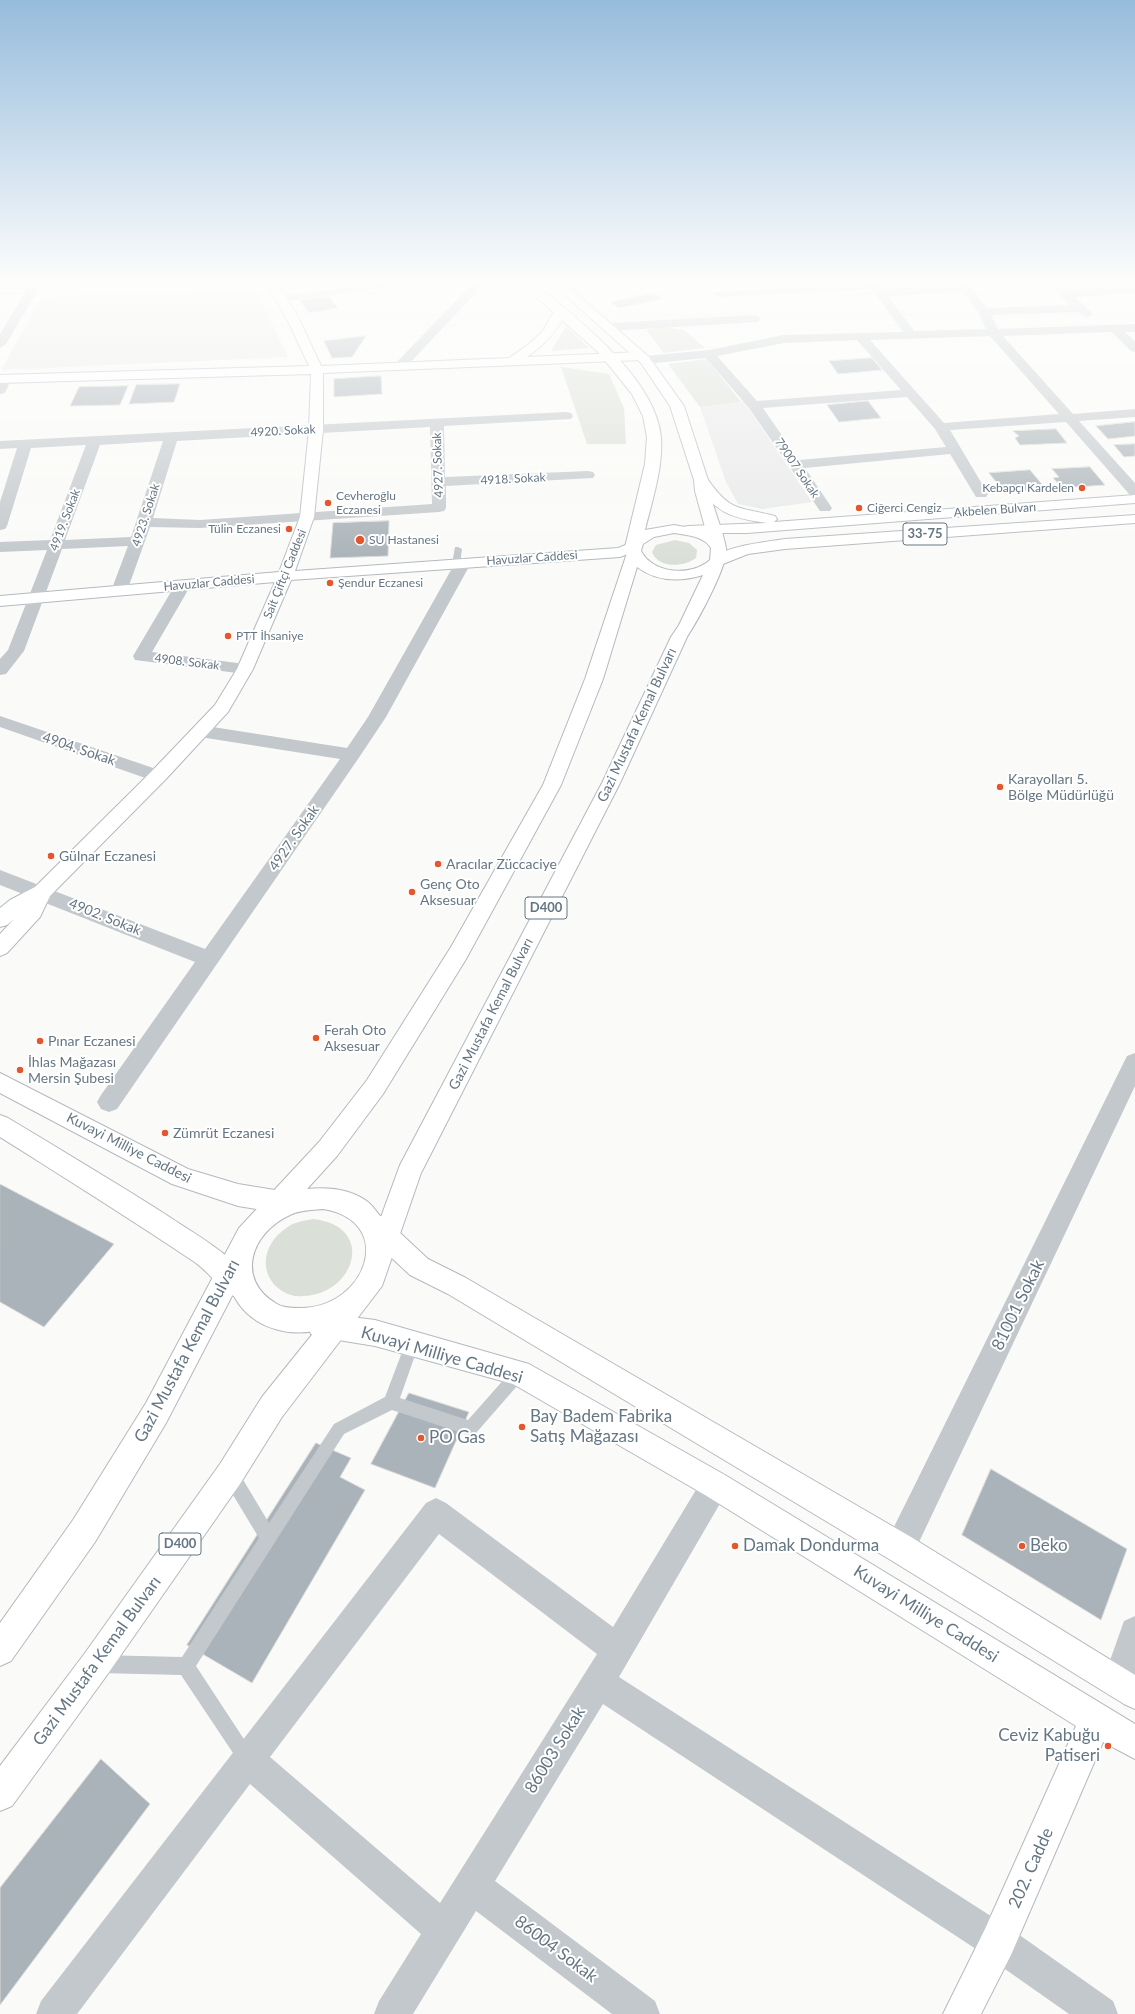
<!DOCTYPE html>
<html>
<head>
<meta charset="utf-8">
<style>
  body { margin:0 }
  canvas { display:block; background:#fafaf8 }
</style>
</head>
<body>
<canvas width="1135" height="2014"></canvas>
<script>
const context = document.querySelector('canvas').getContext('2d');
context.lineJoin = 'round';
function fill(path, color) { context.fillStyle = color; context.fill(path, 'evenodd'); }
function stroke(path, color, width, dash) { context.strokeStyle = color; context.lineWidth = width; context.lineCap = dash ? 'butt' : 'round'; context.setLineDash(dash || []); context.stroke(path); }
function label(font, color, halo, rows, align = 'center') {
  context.font = font + ' Lato,sans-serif'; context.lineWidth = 4; context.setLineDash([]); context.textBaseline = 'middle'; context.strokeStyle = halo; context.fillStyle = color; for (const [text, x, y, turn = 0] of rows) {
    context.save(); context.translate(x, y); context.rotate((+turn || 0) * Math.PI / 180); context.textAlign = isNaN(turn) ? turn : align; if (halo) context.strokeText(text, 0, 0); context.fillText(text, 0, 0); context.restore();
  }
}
fill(new Path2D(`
  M256,291L288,357L1,370L42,297Z
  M744,402L812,502L762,509L738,504L726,482L700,407Z`), '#e8e9e9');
fill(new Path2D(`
  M566,326L589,348L551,351Z
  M664,327L684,330L705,348L664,353L646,330Z
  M707,359L741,402L700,407L668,364Z
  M561,367L609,374L624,408L626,444H587Z
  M675,540L689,543L697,550L696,558C684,567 658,569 652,552L656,545Z
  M313,1219C377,1226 355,1295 303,1296C296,1297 288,1295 282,1291C258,1275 262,1245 285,1229C293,1222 303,1221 313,1219Z`), '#dadfd7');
const building = new Path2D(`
  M654,293L662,299L619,308L611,302Z
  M328,296L338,308L309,313L300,301Z
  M366,336L352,357L332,358L324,341Z
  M872,358L882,370L838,374L829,361Z
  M381,376L382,394L334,397V379Z
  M180,384L174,402L129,404L136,385Z
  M128,386L120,405L70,406L79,387Z
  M868,401L881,418L839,422L827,405Z
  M1135,422V436L1108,439L1096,426Z
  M1056,429L1067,443L1020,445L1015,438L1019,436L1013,431Z
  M1135,444V456L1124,457L1114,445Z
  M1090,467L1105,485L1062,488L1053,478L1059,477L1052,469Z
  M1030,470L1046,489L1004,492L989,473Z
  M389,521L388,556L330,558L333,523Z
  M0,1184L114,1244L44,1327L0,1302Z
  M409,1393L469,1412L435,1488L371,1464Z
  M316,1443L351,1458L340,1477L365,1490L252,1683L187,1645Z
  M991,1469L1127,1549L1101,1620L962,1535Z
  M101,1759L150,1804L0,2005V1888Z`);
fill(building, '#aab3b9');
stroke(building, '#dcdcda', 1);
const secondary = new Path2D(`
  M264,280H276L299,319L321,366L509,358L529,344L542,332L556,309L560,307L566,311C558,331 544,345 527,357L641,352L647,356L641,360L323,373V430L314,517L295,571L618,548L633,542L638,544L641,547L638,550L620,557L291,580L253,669L228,712L165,780L50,896L40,917L7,953L0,956V934L14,919L7,925L0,927V908L10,900L35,887L151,772L215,705L237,669L275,582L0,606V596L279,572L300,517L309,430L311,374L0,383V375L309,366L287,319Z
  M0,1073L188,1169L238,1184L287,1192L296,1195L299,1203L296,1211L287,1214L238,1206L172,1184L0,1093Z
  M0,1115L8,1118C61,1150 113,1181 165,1214C191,1232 240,1258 253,1287L249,1295L240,1299C221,1292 210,1272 193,1261C129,1218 65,1178 0,1137Z
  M374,1214L383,1217L428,1259L466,1278L911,1537L1135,1675V1709L1124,1704L889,1559L448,1294L410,1275L365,1233L361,1225L365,1217Z
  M320,1313L375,1320L529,1364L725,1475L1135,1724V1759L1103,1742L1011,1955L981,2014H943L985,1929L1076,1726L705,1495L513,1384L375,1346L320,1337L311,1334L307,1325L311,1316Z`);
const primary = new Path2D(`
  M701,476L706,477C731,513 737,506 775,516L777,519L774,522L1135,495V503L747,533H683L681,530L683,527L688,526L767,523C730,518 714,512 694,480L696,477Z
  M1135,515V523L785,549L748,554L718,566L713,564L710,561C721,546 767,542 785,539Z`);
const highway = new Path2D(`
  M517,280H530C573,315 657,378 661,438C663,469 652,501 645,530L674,525L706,531L695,491L694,480L670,406L641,363L548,280H561L649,357L684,406L708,480C710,504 722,525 726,548C729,564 697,622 687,637L620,783L421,1173L382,1286L282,1417L240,1484L107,1675L12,1806L0,1811V1766L85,1653L220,1464L262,1397L315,1331C283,1337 248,1325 233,1294L166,1423L95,1542L11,1661L0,1666V1623L73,1520L146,1403L239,1228L319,1142L367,1080L451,947L543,785L585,679L627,553L625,547L645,464L647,437L643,416L632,394L599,353ZM674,533C686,535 704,536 711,548L710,560C691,577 653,574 641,551L643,544L654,537ZM637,567C657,582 680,582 703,575L679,625L671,637L602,783L400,1165L381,1217C377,1213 373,1206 368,1202C351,1189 327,1187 307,1189L337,1156L383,1094L466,959L561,785L603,679ZM323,1209C397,1221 367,1308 300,1308C293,1308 283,1308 277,1304C234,1279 252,1232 290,1215C300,1210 312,1210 323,1209Z`);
stroke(secondary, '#b3babf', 2);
stroke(primary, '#b5babe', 2);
stroke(highway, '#b4b9bd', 2);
fill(new Path2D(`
  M455,547H458L462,549L460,564L456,567L452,564Z
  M412,1337L417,1339L419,1344L400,1398L468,1420L514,1368L519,1366L524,1368L526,1373L524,1378L476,1433L471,1436L392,1410L344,1434L196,1666L253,1753L256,1759L253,1765L247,1768L241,1765L181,1675L99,1673L93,1670L90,1664L93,1658L99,1655L182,1657L259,1538L224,1480L222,1474L224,1468L230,1466L236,1468L269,1523L334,1424L385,1397L407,1339Z`), '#c3c8cc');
fill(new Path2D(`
  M32,280H44L6,344L0,348V334L27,289H0V283H31Z
  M382,280H394L397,284L391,287L282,302L276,299L282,296L384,282Z
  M476,280H488L405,368H397L395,365L397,362Z
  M573,280H585L573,294H565L563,292Z
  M954,280H999L993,283L969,284L987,308L1070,305L1043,280H1056L1067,290L1135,287V293L1075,297L1093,314L1087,318L1077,312L991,315L998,329L1135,324V332H1125L1135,341V352L1131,351L1112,332L1003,336L1073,414L1135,409V417L1079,421L1135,483V496L1130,495L1066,422L950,430L988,494L986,497H976L950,454L805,468L832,508L830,511H820L749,408L706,358L645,364L639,360L645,356L709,350L784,335L903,332L872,289L718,297L712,294L714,292L874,281L878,282L884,289L958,285ZM963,292L978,312L986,329L914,331L888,296ZM990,336L1059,414L944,423L870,340ZM857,340L901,390L757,401L717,356L784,343ZM907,397L935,429L946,447L799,460L763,408Z
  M754,315L758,316L760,319L758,322L609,331L603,327L609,323Z
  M5,375L11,379L5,393L0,394V377Z
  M566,412L571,413L573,416L571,419L444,426L445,477L588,471L593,472L595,475L593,478L446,486V508L444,511L439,512L200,528L150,527L127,591L125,594H113L111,591L128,546L62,549L24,651L6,674L0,675V659L8,650L47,550L0,552V542L50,540L86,445L31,448L7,526L5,529L0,530V502L17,448L0,449V441ZM430,427L432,504L200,520L153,518L177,441ZM163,441L131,537L65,540L100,445Z
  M463,558L468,560L471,563L386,717L358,759L117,1109L109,1112L101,1109L97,1102L101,1095L195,962L0,885V870L205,949L340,759L200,737L194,735L191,731L194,727L200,725L347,748L368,717L455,563L458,560Z
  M183,580L189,582L191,585L152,652L245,664L251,665L253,669L251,673L245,674L135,660L133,656L175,585L177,582Z
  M0,716L165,772L167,776L165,780L158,782L151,780L0,727Z
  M1135,1053V1086L911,1559L900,1563L889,1559L885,1548L889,1537L1124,1062L1127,1056Z
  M715,1470L725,1475L730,1485L725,1495L619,1677L1011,1929L1113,2001L1118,2014H1069L985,1955L603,1704L495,1881L655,2001L660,2014H612L476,1911L413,2014H374L379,2001L421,1934L250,1784L77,2014H36L41,2001L426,1503L436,1498L446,1503L613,1627L705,1475ZM439,1534L597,1654L440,1903L270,1757Z
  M1135,1616V1680L1129,1694L1118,1699L1107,1694L1102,1683L1124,1621Z`), '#c3c8cc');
fill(secondary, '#fff');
fill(primary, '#fff');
fill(highway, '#fff');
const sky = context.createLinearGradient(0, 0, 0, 562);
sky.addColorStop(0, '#96bcdc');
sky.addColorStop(0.5, '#fdfdfc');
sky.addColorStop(1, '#fdfdfc00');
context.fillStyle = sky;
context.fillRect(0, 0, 1135, 562);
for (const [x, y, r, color] of [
  [1082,488,4,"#e4572e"],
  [328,503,4,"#e4572e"],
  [859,508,4,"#e4572e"],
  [289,529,4,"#e4572e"],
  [360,540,5,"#e4572e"],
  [330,583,4,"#e4572e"],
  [228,636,4,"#e4572e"],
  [1000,787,4,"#e4572e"],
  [51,856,4,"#e4572e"],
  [438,864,4,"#e4572e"],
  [412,892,4,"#e4572e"],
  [316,1038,4,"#e4572e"],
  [40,1041,4,"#e4572e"],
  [20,1070,4,"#e4572e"],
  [165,1133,4,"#e4572e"],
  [522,1427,4,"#e4572e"],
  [421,1438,4,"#e4572e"],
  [735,1546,4,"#e4572e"],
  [1022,1546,4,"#e4572e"],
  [1108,1746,4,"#e4572e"]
]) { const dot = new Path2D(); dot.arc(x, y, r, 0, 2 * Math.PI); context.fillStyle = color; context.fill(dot); stroke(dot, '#fff', 1.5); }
label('12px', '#657683', '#fff', [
  ["4920. Sokak",283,431,-3],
  ["4927. Sokak",438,465,-92],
  ["79007 Sokak",797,468,56],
  ["4918. Sokak",513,479,-3],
  ["Akbelen Bulvarı",995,510,-4],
  ["4923. Sokak",146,515,-72],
  ["4919. Sokak",65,520,-69],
  ["Havuzlar Caddesi",532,558,-4],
  ["Sait Çiftçi Caddesi",285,574,-68],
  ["Havuzlar Caddesi",209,583,-5],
  ["4908. Sokak",187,662,7]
]);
label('12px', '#657683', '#fff', [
  ["Kebapçı Kardelen",1074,488,"right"],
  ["Cevheroğlu",336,496],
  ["Eczanesi",336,510],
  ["Ciğerci Cengiz",867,508],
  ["Tülin Eczanesi",281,529,"right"],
  ["SU Hastanesi",369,540],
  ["Şendur Eczanesi",338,583],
  ["PTT İhsaniye",236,636]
], 'left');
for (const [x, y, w] of [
  [925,534,44],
  [546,908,42],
  [180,1544,42]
]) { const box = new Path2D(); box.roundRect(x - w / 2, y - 11, w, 22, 3); context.fillStyle = '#fff'; context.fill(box); stroke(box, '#657683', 1); }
label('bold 13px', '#657683', null, [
  ["33-75",925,534],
  ["D400",546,908],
  ["D400",180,1544]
]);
label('14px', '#657683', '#fff', [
  ["Gazi Mustafa Kemal Bulvarı",637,725,-65],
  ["4904. Sokak",79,749,19],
  ["4927. Sokak",294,838,-55],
  ["4902. Sokak",105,917,22],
  ["Gazi Mustafa Kemal Bulvarı",491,1014,-63],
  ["Kuvayi Milliye Caddesi",129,1148,27]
]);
label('14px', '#657683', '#fff', [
  ["Karayolları 5.",1008,779],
  ["Bölge Müdürlüğü",1008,795],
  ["Gülnar Eczanesi",59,856],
  ["Aracılar Züccaciye",446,864],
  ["Genç Oto",420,884],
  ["Aksesuar",420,900],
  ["Ferah Oto",324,1030],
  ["Aksesuar",324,1046],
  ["Pınar Eczanesi",48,1041],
  ["İhlas Mağazası",28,1062],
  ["Mersin Şubesi",28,1078],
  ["Zümrüt Eczanesi",173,1133]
], 'left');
label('17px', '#657683', '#fff', [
  ["81001 Sokak",1018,1305,-64],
  ["Gazi Mustafa Kemal Bulvarı",187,1351,-62],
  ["Kuvayi Milliye Caddesi",442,1355,16],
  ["Kuvayi Milliye Caddesi",926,1614,32],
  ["Gazi Mustafa Kemal Bulvarı",97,1661,-54],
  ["86003 Sokak",555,1750,-58],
  ["202. Cadde",1031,1868,-66],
  ["86004 Sokak",556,1949,37]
]);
label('17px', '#657683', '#fff', [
  ["Bay Badem Fabrika",530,1417],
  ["Satış Mağazası",530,1437],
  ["PO Gas",429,1438],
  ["Damak Dondurma",743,1546],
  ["Beko",1030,1546],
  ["Ceviz Kabuğu",1100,1736,"right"],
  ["Patiseri",1100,1756,"right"]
], 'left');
</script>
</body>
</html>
